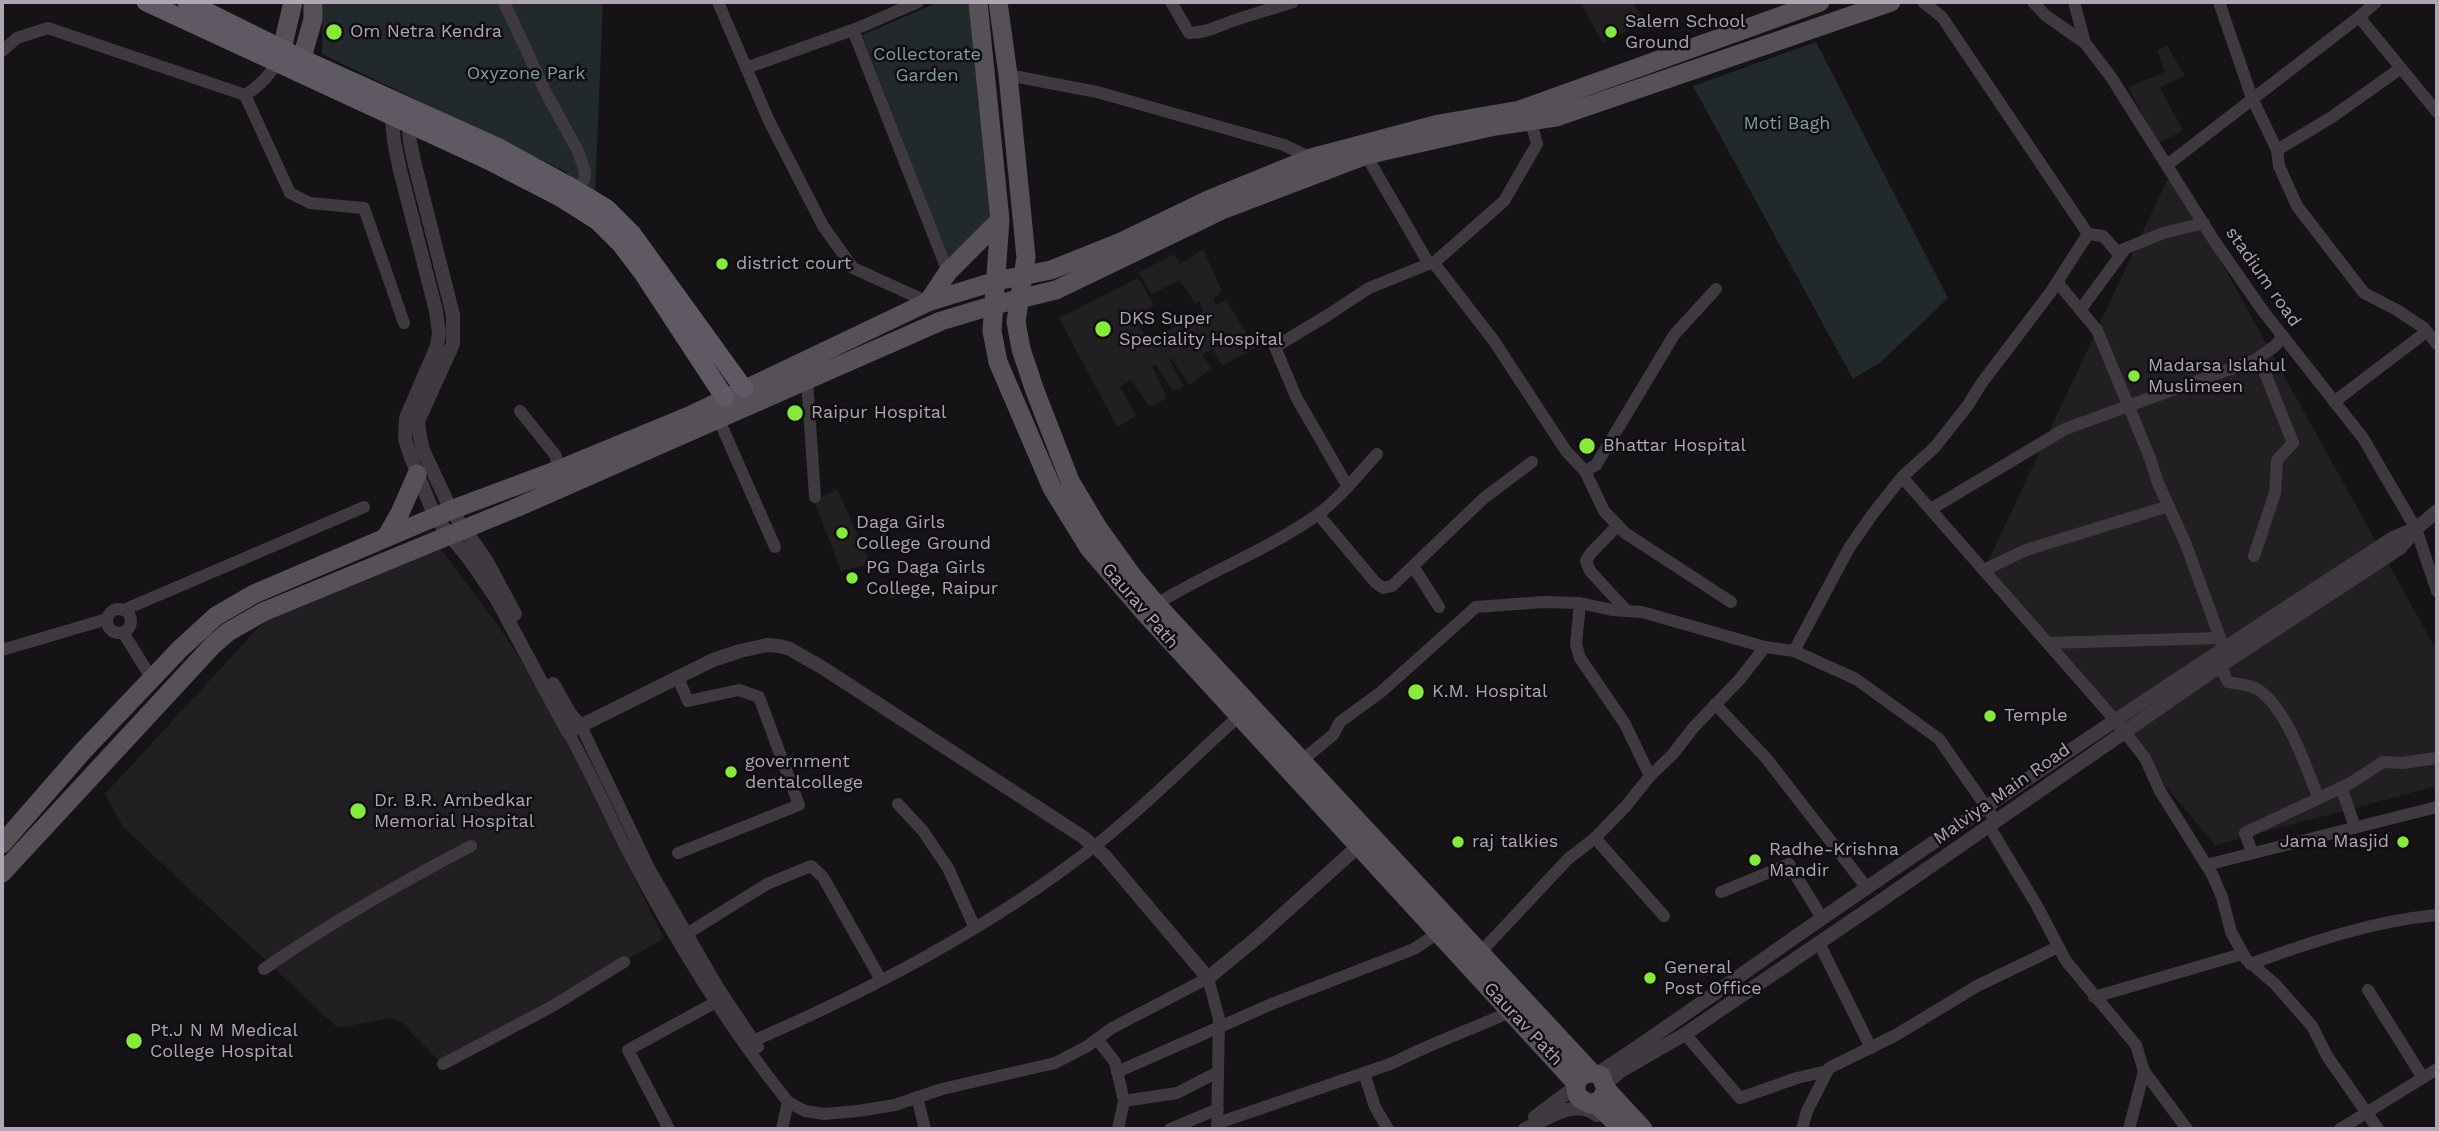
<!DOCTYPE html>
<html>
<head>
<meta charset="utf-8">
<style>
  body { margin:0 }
  #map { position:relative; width:2439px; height:1131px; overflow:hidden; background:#151315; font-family:"Work Sans",sans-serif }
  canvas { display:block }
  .frame { position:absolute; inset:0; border:4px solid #afa6b5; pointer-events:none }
</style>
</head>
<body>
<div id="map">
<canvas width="2439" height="1131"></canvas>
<div class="frame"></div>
</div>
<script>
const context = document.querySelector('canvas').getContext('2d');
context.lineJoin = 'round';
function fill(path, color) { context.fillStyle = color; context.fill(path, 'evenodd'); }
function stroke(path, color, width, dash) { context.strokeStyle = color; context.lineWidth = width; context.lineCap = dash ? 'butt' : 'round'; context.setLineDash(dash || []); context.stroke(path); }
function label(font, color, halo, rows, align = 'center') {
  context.font = font + ' "Work Sans",sans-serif'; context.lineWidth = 5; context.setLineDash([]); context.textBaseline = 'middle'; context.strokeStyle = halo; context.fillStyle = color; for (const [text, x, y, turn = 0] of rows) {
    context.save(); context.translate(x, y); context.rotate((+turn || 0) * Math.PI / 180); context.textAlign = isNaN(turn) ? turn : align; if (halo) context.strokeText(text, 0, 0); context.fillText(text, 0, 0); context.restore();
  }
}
fill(new Path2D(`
  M1580,2H1633L1645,22L1603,43Z
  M2167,45L2185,76L2160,87L2183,131L2158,143L2128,87L2165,72L2157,50Z
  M2171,172L2437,651V786L2215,845L1984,570Z
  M1203,249L1222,291L1213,299L1216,305L1226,300L1255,348L1222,366L1212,349L1203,354L1211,369L1189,385L1172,359H1169L1184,387L1173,391L1156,365L1152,366L1167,398L1150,407L1131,380L1120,387L1136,416L1117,427L1059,318L1138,278L1154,305L1134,318L1148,340L1203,312L1200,301L1195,303L1180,280L1152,294L1138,273L1174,254L1180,264Z
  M837,489L871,564L841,571L814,501Z
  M437,544L499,627L549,703L664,939L440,1062L401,1022L389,1018L338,1028L124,828L105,794L269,616Z`), '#221f22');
fill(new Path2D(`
  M323,2H603L595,194L562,170L322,54Z
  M939,2H970L995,213L949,259L862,35Z
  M1816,42L1948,298L1881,362L1853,379L1693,86Z`), '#22292a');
stroke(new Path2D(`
  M504,2L546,93L578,151L585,172L584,180L573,196
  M718,2L769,121L823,226L853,268L928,302
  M1171,2L1189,33C1204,33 1214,28 1227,23C1249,15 1272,9 1293,2
  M1923,2L1942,17L2088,234L2103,236L2117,252L2163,233L2204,223
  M2033,2L2045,15L2085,43L2111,77L2215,242L2263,311L2363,438L2416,529L2437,591
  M2074,2L2085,43
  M2219,2L2252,98L2277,150L2279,166L2297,206L2364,293L2397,310L2424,328L2437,344
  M2359,17L2437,112
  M853,30L948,272
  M2,51L17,38L48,28L245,95L290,193L310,203L364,208L404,323
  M746,68L858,28L918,2
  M1008,75L1097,92L1284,145L1311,158
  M245,95C258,87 269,77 276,63
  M2277,150L2332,117L2401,68
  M1366,155L1429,264
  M2167,165L2359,17L2376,2
  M1433,262L1494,341L1566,451L1585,471L1604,511L1625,533L1731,602
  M2057,282L2097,330L2150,458L2158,483L2185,542L2227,657
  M2081,309L2125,249
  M807,380L815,497
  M2334,402L2426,332
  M520,411L556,456L558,470
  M719,420L775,547
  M1585,471L1596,465L1674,335L1716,289
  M1902,477L2115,720L2145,758L2160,791L2212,874L2222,897L2231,932L2246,959L2275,984L2312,1026L2327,1056L2378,1129
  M1348,487L1296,397L1275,347L1328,315L1369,288L1436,261L1504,201L1537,144L1531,122
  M1931,509L2065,429L2255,360L2275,346L2283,336
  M1318,514L1375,582L1383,588L1392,586L1484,498L1532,462
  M1618,525L1591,553L1586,561L1590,571L1626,610
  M2254,556L2275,493L2277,460L2293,443L2259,358
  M1413,566L1439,607
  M1984,570L2026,550L2169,506
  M1580,603L1576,645L1580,658L1625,724L1650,776
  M1153,606C1206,573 1266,551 1317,515C1340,498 1358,475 1377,454
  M107 621a12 12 0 1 1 24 0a12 12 0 1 1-24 0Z
  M126,609L364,507
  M124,634L152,679
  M2048,643L2220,638
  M2,650L107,619
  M1794,651L1849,548L1872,515L1902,477L1935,447L1968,405L1981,384L2050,293L2088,234
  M2220,666L2228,682C2236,684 2247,684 2255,688C2285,703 2306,767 2318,797
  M678,678L688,701L739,690L759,697L799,805L678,853
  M1715,704L1766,758L1867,888
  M581,726L650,870L718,987L758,1047
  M568,732C589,769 606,808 625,846C671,935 725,1023 788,1102L805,1111L824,1114L858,1111L895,1105L942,1089L1055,1063L1086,1047L1112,1028L1208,978L1219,1019L1217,1129
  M1301,761L1333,735L1340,722L1381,692L1476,607L1543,602L1580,603L1612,610L1642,612L1765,647L1794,651L1856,679L1939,739L1996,821
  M2341,787L2355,827
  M898,804L923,831L948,868L975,928
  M1989,826L2036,904L2066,961L2136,1045L2144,1071L2187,1129
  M1595,838L1664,916
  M2252,852L2245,833L2349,784L2383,762L2402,763L2437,758
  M2206,865L2437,807
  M1721,892L1789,864L1822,918
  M688,933L767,884L811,866L823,877L881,980
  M1819,943L1871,1048
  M1477,956L1568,859L1595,838L1626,806L1650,776L1673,754L1693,728L1740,679L1765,647
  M2250,964C2311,942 2373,921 2437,915
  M264,969C330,923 400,883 471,846
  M2368,990L2423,1078
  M2094,997L2242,954
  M1685,1034L1740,1098L1797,1078L1827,1071
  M1097,1039L1115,1062L1124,1101L1118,1129
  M746,1044C869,991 990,928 1096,845C1146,806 1191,759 1238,717
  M443,1064L551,1007L624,962
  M1117,1072L1274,1003L1414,949L1438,933
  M1364,1073L1375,1107L1388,1129
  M917,1097L925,1129
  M1124,1101L1177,1093L1218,1072
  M1218,1123L1393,1063C1431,1043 1473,1029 1512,1011
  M669,1129L628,1050L716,1002
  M782,1129L788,1102
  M1170,1129L1218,1109
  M1802,1129L1807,1111L1829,1068L1896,1035L1977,986L2058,947
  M2129,1129L2144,1071
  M2340,1129L2437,1069`), '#3e3a3f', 12);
stroke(new Path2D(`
  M391,108L394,141L399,166L436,311L439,333L437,346L406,418L405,439L410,455L435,517L470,560L496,598L568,732L713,660L740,651L767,645L779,646L790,649L823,668L1083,837L1104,855L1208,978L1259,936L1364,841
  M408,116L410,142L415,165L453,315V344L418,421L420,437L423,450L451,510L486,560L515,614
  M553,684L570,714L581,726
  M1597,1074C1674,1024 1748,969 1824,917C2012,788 2202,662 2393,538L2415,529
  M1606,1084L1619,1072L1685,1034L1879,902L2220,666L2400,548L2416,529L2437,511
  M1535,1117L1575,1087
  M1525,1129C1546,1119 1576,1098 1597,1115`), '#3e3a3f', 14);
stroke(new Path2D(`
  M978,2L1000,220L992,331L998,362L1052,488L1089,548L1144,612L1576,1083
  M998,2L1008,75L1026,257L1016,322L1021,349L1035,391L1070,481L1098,528L1134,578L1156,604L1592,1073
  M276,62L282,49L293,2
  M298,72L313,19V2
  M928,302L948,272L1000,220
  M386,537L400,513L417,474
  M2,844L83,751L180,649L216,616L254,594L451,510L558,470L689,416L928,302L996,281L1051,270L1121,242L1208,200L1311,158L1439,124L1520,110L1820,2
  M2,873L213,645L228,632L263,612L518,507L941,321L994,305L1056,290L1224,209L1366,155L1495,126L1556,117L1891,2
  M1606,1089L1601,1100L1590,1104L1578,1097C1571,1080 1584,1068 1601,1076L1606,1089L1643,1129
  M1595,1103L1622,1129`), '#565159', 19);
stroke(new Path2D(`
  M146,2L492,162L560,197L598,221L621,244L643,273L725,398
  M187,2L302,59L499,148L567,185L607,209L632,234L744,389`), '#5e5962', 19);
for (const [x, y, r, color] of [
  [334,32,9,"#84eb36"],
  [1611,32,7,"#84eb36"],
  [722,264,7,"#84eb36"],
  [1103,329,9,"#84eb36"],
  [2134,376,7,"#84eb36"],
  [795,413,9,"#84eb36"],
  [1587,446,9,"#84eb36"],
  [842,533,7,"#84eb36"],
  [852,578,7,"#84eb36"],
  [1416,692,9,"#84eb36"],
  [1990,716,7,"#84eb36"],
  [731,772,7,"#84eb36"],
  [358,811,9,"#84eb36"],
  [1458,842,7,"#84eb36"],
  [2403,842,7,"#84eb36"],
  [1755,860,7,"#84eb36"],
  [1650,978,7,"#84eb36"],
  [134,1041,9,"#84eb36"]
]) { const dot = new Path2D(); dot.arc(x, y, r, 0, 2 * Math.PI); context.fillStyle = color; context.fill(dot); stroke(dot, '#100e10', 2.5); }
label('18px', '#afa6b5', '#100e10', [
  ["Salem School",1625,22],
  ["Ground",1625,43],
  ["Om Netra Kendra",350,32],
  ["district court",736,264],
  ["DKS Super",1119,319],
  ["Speciality Hospital",1119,340],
  ["Madarsa Islahul",2148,366],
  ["Muslimeen",2148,387],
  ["Raipur Hospital",811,413],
  ["Bhattar Hospital",1603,446],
  ["Daga Girls",856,523],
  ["College Ground",856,544],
  ["PG Daga Girls",866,568],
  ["College, Raipur",866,589],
  ["K.M. Hospital",1432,692],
  ["Temple",2004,716],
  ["government",745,762],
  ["dentalcollege",745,783],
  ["Dr. B.R. Ambedkar",374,801],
  ["Memorial Hospital",374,822],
  ["raj talkies",1472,842],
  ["Jama Masjid",2389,842,"right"],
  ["Radhe-Krishna",1769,850],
  ["Mandir",1769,871],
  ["General",1664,968],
  ["Post Office",1664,989],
  ["Pt.J N M Medical",150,1031],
  ["College Hospital",150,1052]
], 'left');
label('18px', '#7d9f9e', '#100e10', [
  ["Collectorate",927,55],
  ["Garden",927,76],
  ["Oxyzone Park",526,74],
  ["Moti Bagh",1787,124]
]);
label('18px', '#afa6b5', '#100e10', [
  ["stadium road",2263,277,55],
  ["Gaurav Path",1140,606,49],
  ["Malviya Main Road",2002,794,-35],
  ["Gaurav Path",1523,1024,47]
]);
</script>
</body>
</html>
